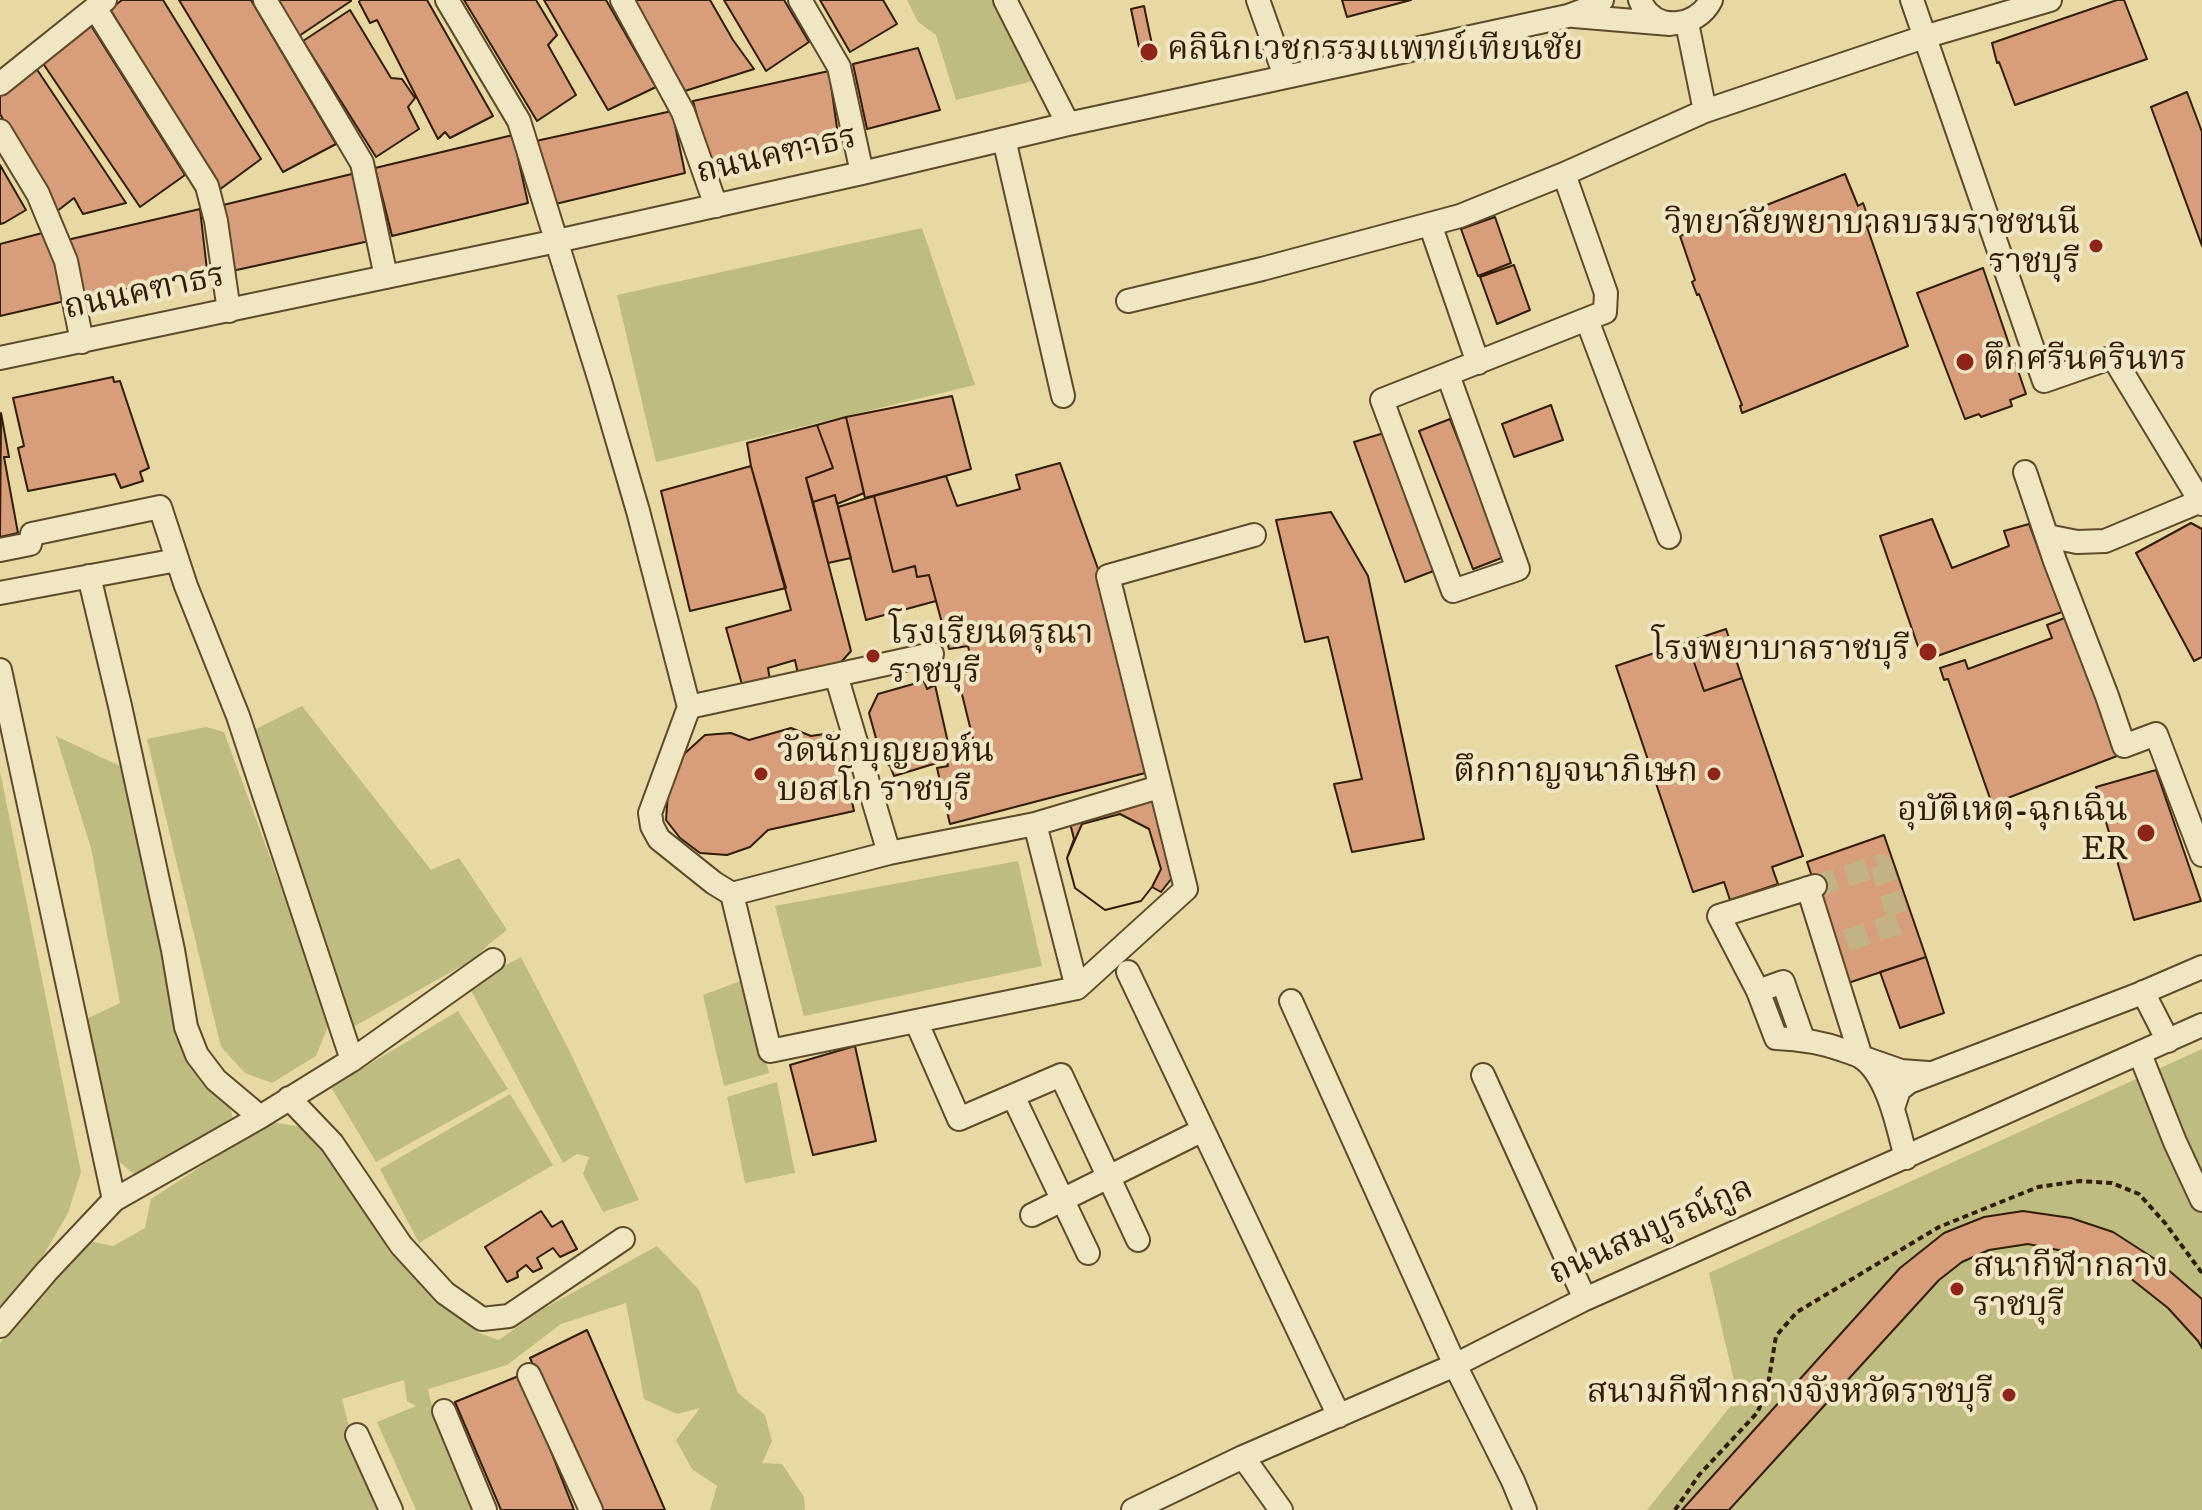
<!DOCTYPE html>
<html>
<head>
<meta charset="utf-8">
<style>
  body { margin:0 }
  canvas { display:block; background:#e8d8a4 }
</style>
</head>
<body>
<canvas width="2202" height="1510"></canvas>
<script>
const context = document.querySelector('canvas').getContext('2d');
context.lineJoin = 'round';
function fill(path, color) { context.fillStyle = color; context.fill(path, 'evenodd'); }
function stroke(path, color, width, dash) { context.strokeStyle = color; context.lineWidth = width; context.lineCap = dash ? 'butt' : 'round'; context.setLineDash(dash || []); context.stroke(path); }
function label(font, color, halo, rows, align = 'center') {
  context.font = font + ' "IM FELL DW Pica","Noto Serif Thai",serif'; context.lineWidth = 8; context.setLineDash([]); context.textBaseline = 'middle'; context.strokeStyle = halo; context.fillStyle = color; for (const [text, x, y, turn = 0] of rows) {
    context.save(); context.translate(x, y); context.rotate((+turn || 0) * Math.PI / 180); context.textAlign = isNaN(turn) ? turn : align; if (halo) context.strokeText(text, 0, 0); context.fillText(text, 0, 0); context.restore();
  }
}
fill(new Path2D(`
  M907,0H996L1037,80L956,100L936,35L918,22Z
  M922,228L975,385L656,462L617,295Z
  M302,706L431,870L459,858L507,930L489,944L474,959L355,1026L344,1021L252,731Z
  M206,727L224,732L285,898L305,937L329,1024L316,1056L272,1083L245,1073L221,1047L147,739Z
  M56,736L122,767L169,979L229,1102L233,1119L156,1171L134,1174L116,1159L84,1020L120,1003L91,848Z
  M0,771L81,1172L68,1213L36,1268L0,1306Z
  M1018,861L1042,966L804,1016L775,906Z
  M521,957L571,1054L639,1200L603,1212L583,1174L589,1157L577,1154L563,1163L468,985Z
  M746,979L769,1073L724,1086L703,995Z
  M458,1011L508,1089L376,1162L331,1087Z
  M2202,1049V1510H1647L1738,1397L1709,1273Z
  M777,1082L795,1173L745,1183L727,1097Z
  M510,1094L553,1165L419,1243L380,1169Z
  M269,1122L298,1126L331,1155L390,1253L479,1333L499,1340L541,1310L657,1246L699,1290L738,1393L765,1415L772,1441L762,1463L782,1464L804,1497L805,1510H710L717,1486L692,1469L676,1440L700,1408L677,1414L644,1399L626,1303L561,1324L507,1365L428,1389L434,1415L475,1510H416L377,1422L416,1406L407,1401L404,1380L342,1399L349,1427L347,1433L381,1510H0V1343L89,1241L113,1246L145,1228L151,1199Z`), '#bebc80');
const building = new Path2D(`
  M122,0H163L261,159L219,190L110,9Z
  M179,0H251L336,144L283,172Z
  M278,0H351V1L299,36Z
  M360,0H427L493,116L450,138L445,132L438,139L377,20L370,23L359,2Z
  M464,0H536L557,35L548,45L576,95L537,121Z
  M544,0H606L656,87L608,110Z
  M633,0H710L733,40L754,69L685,91Z
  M724,0H784L809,42L766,71Z
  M820,0H883L897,24L850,52Z
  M1342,0H1411L1347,17Z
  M2117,0H2124L2147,59L2015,105L1999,62L1997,63L1992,43Z
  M1144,6L1155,59L1142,61L1131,9Z
  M350,10L391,78L402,79L415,98L408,107L419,129L376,157L303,41Z
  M90,24L185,175L140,207L40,59Z
  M918,48L940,110L867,129L853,64Z
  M34,65L126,203L83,214L74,198L56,212L0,114V93Z
  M829,71L839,142L712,172L693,101Z
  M2187,92L2202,132V246L2151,107Z
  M672,111L685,173L547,206L536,141Z
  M513,135L528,203L392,236L375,168Z
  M0,165L26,210L4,223L0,224Z
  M360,172L374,240L232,271L219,206Z
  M1845,174L1858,206L1863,203L1871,225L1867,227L1908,346L1742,413L1740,406L1742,405L1699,294L1697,295L1692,282L1695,280L1680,236L1753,207L1754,210Z
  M200,209L207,270L80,300L67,240Z
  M1495,217L1511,263L1478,276L1461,229Z
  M50,231L65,301L0,316V244Z
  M1514,265L1530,310L1497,324L1480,277Z
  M1983,268L2026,394L2010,400L2012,406L1981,417L1979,414L1965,419L1917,293Z
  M113,377L114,382L120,381L149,468L140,472L143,481L121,488L115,474L28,491L18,448L24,446L13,398Z
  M952,396L971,469L865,498L846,417Z
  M1551,405L1563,440L1514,457L1502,424Z
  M1,413L9,457H4L18,533L0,537Z
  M846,417L864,493L837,504L835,495L813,502L806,478L833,468L817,425Z
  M1450,419L1504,557L1473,569L1419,431Z
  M817,425L833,468L806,478L851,651L834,670L799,679L795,660L768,668L770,680L743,688L726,628L791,610L751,466L747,443Z
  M1384,433L1436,570L1405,582L1354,442Z
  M1060,463L1106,591L1149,772L950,824L937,768L948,766L944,751L974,743L955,666L971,660L968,646L949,649L929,575L917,577L915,566L893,572L874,496L946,476L957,506L1020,489L1016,475Z
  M751,466L786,588L690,611L661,491Z
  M835,495L851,558L828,563L813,502Z
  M874,496L893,572L915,566L917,577L929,575L936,601L866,620L838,507Z
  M1331,512L1368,576L1424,839L1352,852L1334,784L1362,779L1328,637L1305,642L1276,520Z
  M1932,519L1952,568L2009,546L2004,531L2029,524L2062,612L1923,661L1880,536Z
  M2191,523L2202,529V657L2194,661L2136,553Z
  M2067,617L2117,756L1992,804L1948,679L1944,680L1940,668L1965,660L1968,669L2052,638L2047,625Z
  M1726,629L1742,678L1704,691L1687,642Z
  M1687,642L1704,691L1742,678L1803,856L1772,867L1778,884L1730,900L1724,882L1693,892L1616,666Z
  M924,681L927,689L935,685L949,747L938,750L940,762L894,776L890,766L882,760L869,713L878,694Z
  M791,728L811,736L837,732L854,811L768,830L750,847L727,855L700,853L680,838L666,820L668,792L683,755L705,735L731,733L749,740Z
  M2156,770L2201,901L2134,920L2096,787Z
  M1155,793L1176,873L1161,892L1152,887L1141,901L1105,910L1075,888L1067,858L1074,839L1069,819Z
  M1120,814L1149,829L1161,869L1152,887L1141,901L1105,910L1075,888L1067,858L1082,824Z
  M1884,835L1926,957L1848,983L1807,862Z
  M1926,957L1944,1013L1900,1028L1880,972Z
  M855,1046L876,1141L813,1155L790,1065Z
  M541,1211L552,1227L562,1221L577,1249L560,1257L553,1248L537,1258L542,1268L533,1272L526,1265L517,1272L518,1277L507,1282L485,1247Z
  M2023,1211L2071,1218L2113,1232L2158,1261L2202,1299V1348L2198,1341L2168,1308L2120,1270L2073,1253L2028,1244L1989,1250L1962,1262L1939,1280L1729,1510H1682L1900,1268L1944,1233L1984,1217Z
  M587,1330L665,1510H597L530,1358Z
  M521,1375L574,1510H501L455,1402Z`);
fill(building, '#d89d7a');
stroke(building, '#301c00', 2);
stroke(new Path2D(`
  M1815,886L1881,865L1900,923L1835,944`), '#c3b283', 22, [22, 11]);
const minor = new Path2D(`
  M265,0L362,163L386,277
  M447,0L519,121L600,381L638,511L689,707L932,654
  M622,0L683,112L716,206
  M800,0L839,67L862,173
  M1005,0L1068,124
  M1258,0L1285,76
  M1640,0C1652,33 1697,29 1711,0
  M1912,0L2044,381L2113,357L2202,504
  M95,8L207,186L216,221L229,311
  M1574,16L1670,24
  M1687,23L1705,111
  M0,84L105,0
  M0,131L38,194L66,261L82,342
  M1004,139L1063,396
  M1430,224L1478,363
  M1128,301L1262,269L1460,216L1564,174L1705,111L1924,37L2050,0
  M1587,320L1669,537
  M0,358L557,241L862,173L1068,124L1568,16L1595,6L1602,0
  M1448,375L1518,569L1453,591L1382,400L1605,312L1606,293L1564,174
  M2025,472L2055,561L2107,696L2124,746L2156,734L2202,855
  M2047,536L2077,542L2105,541L2201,501
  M0,550L30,544L32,534L160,507L186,586L238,716L352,1060
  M89,576L120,706L173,950L186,1027L197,1055L216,1080L260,1117
  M0,593L177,560
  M0,670L114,1200
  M836,675L889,853L732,894L770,1051L1077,988L1186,889L1108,576L1254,535
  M689,707L650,813L652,826L659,839L714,883L732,894
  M1035,824L1159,787
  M889,853L1035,824L1077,988
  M1815,886L1719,916L1758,991L1776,1038C1800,1039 1821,1042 1843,1050C1848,1052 1856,1054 1861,1057C1888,1074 1898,1128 1906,1158
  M1808,888L1861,1057L1901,1071L1928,1073
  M1128,972L1339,1416
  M1758,991L1783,982L1803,1039
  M2143,992L2168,1041
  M1291,1001L1455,1365L1513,1481L1525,1510
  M916,1021L959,1119L1061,1075L1138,1240
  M2140,1054L2175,1142L2202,1200
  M1483,1075L1585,1299
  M1013,1096L1088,1253
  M289,1098L332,1143L401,1245L445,1293L482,1319L509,1316L623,1239
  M1893,1108L1899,1090L1909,1082L2137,995L2202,967
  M1032,1215L1203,1130
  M0,1326L47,1271L114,1200L260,1117L352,1060L493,960
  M529,1375L591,1510
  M444,1411L485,1510
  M357,1435L391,1510
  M1243,1457L1281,1510
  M1133,1510L1243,1457L1455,1365L1585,1299L2202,1025`);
stroke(minor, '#5e4b29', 26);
stroke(new Path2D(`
  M1675,1510L1699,1475L1757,1413L1767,1391L1776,1336L1797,1312L1939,1227L2038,1187L2080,1181L2112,1183L2139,1194L2165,1223L2202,1273`), '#301c00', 4, [6, 4]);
stroke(minor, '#f0e6c4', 22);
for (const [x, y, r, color] of [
  [1149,52,10,"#8f2418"],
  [2096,246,8,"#8f2418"],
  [1965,362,10,"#8f2418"],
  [1928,652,10,"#8f2418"],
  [873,656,8,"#8f2418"],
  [761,774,8,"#8f2418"],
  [1714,774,8,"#8f2418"],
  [2146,833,10,"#8f2418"],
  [1957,1289,8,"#8f2418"],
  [2009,1395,8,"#8f2418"]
]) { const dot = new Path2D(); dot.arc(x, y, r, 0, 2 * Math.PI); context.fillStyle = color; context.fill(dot); stroke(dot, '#f0e6c4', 3); }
label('34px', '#301c00', '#f0e6c4', [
  ["คลินิกเวชกรรมแพทย์เทียนชัย",1167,52],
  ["วิทยาลัยพยาบาลบรมราชชนนี",2080,226,"right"],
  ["ราชบุรี",2080,265,"right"],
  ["ตึกศรีนครินทร",1983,362],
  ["โรงเรียนดรุณา",889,636],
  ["ราชบุรี",889,675],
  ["โรงพยาบาลราชบุรี",1910,652,"right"],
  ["วัดนักบุญยอห์น",777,754],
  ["บอสโก ราชบุรี",777,793],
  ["ตึกกาญจนาภิเษก",1698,774,"right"],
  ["อุบัติเหตุ-ฉุกเฉิน",2128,813,"right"],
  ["ER",2128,852,"right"],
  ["สนากีฬากลาง",1973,1269],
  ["ราชบุรี",1973,1308],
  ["สนามกีฬากลางจังหวัดราชบุรี",1993,1395,"right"]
], 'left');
label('34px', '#301c00', '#f0e6c4', [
  ["ถนนคฑาธร",777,157,-13],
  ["ถนนคฑาธร",145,294,-12],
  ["ถนนสมบูรณ์กูล",1652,1233,-24]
]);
</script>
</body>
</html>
